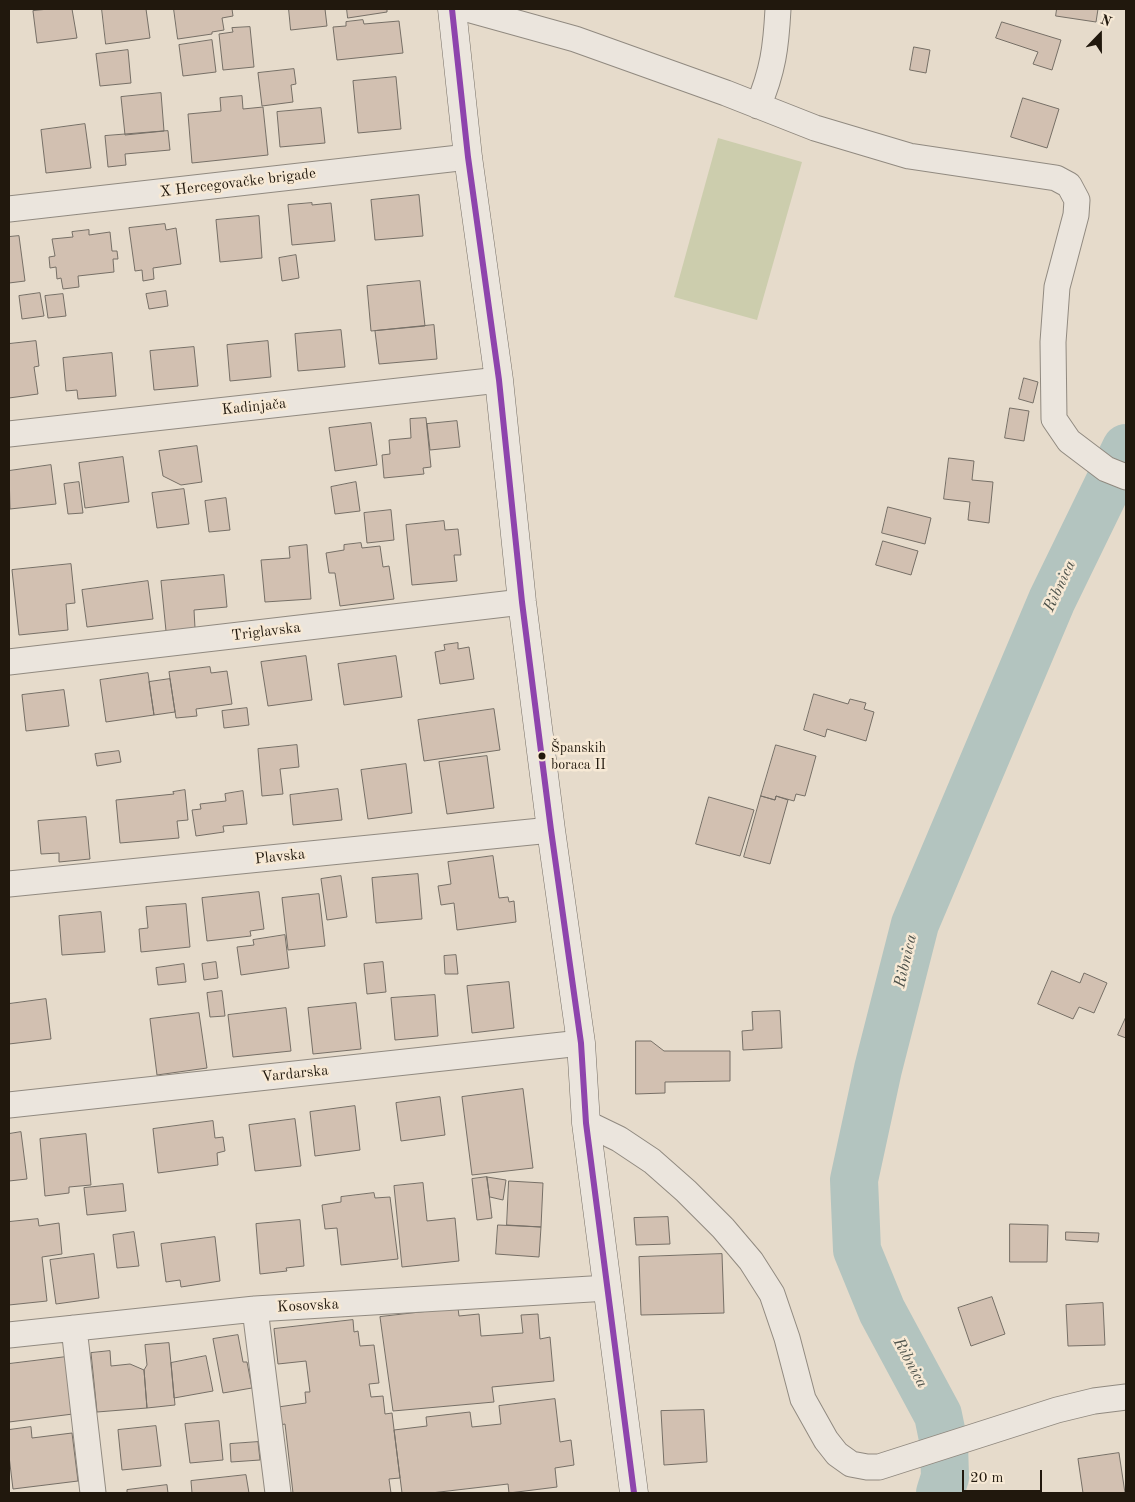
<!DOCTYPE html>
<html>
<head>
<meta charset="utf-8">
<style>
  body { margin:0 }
  #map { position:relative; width:1135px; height:1502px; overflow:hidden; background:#e6dbcb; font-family:"Old Standard TT",serif }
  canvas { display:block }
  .frame { position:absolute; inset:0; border:10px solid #21180d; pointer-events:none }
  .north { position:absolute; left:1075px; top:10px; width:50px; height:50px; -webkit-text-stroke:4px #f7e9d5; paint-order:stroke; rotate:22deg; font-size:14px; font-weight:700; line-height:20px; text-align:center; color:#21180d }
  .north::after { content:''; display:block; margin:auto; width:18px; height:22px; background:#21180d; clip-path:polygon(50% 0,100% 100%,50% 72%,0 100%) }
  .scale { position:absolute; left:962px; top:1470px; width:80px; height:22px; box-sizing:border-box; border:2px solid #21180d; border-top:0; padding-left:6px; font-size:15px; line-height:18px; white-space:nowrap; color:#21180d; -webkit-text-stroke:4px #f7e9d5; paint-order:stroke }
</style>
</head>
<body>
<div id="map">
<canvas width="1135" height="1502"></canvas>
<div class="frame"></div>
<div class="north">N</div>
<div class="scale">20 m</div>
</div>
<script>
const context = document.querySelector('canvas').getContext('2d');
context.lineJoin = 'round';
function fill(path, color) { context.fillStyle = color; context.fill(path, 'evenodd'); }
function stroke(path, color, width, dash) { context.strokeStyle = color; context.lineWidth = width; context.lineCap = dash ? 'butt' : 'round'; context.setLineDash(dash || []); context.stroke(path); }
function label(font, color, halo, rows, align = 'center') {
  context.font = font + ' "Old Standard TT",serif'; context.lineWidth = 5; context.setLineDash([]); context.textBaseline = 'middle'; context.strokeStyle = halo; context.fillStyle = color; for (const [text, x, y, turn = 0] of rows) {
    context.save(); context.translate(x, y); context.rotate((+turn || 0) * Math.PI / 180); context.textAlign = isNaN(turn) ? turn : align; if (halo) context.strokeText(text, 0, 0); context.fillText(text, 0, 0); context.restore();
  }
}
fill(new Path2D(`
  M718,138L802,162L757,320L674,297Z`), '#cccdad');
stroke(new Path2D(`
  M940,1493L945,1477L944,1444L938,1415L882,1311L857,1250L854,1180L878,1069L915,924L1052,600L1126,448`), '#b3c4bf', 48);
const building = new Path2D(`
  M49,9H72L77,38L37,43L33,11Z
  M102,9H146L150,38L106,44Z
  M174,9H232L233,16L222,18L224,30L212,32V34L178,39Z
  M289,9H325L327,26L291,30Z
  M347,9H387V12L348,18Z
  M1057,9H1098L1096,22L1056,16Z
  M363,20L364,24L399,21L403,53L337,60L333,27L346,26V22Z
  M1002,22L1061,40L1052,70L1033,64L1038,52L996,38Z
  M250,27L254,67L223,70L219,34L233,32L232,28Z
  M212,40L216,72L183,76L179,45Z
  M914,47L930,50L926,73L910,70Z
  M128,50L131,83L100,86L96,54Z
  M294,69L296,84L291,85L293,102L262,106L258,73Z
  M396,77L401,129L358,133L353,81Z
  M161,93L164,131L125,135L121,97Z
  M242,96L243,109L263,107L268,155L192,163L188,114L221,111L220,98Z
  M1023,98L1059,109L1047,148L1011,137Z
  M321,108L325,143L280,147L277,112Z
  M85,124L91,168L46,173L41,130Z
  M168,131L170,150L125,154L126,165L108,167L105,136Z
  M419,195L423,236L375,240L371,200Z
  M312,203V205L331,203L335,241L292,245L288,205Z
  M259,216L262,258L220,262L216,220Z
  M165,224L166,230L176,228L181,264L153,268L154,279L143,281L142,270L135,271L129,228Z
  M89,230V235L110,232L112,251H117L118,259H113L114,272L78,276L79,287L63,289L61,278L57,279L56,267L50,268L49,257L55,256L52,239L73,237L72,232Z
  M19,236L25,281L9,283V237Z
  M296,255L299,278L282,281L279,258Z
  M420,281L425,326L371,331L367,286Z
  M166,291L168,306L149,309L146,294Z
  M40,293L44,316L22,319L19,296Z
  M63,294L66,316L48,318L45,296Z
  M434,325L437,359L379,364L375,331Z
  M341,330L345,367L298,371L295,334Z
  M36,341L39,366L34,367L38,394L9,398V344Z
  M268,341L271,377L230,381L227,345Z
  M194,347L198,386L154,390L150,351Z
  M112,353L116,396L78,399L77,390L66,391L63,358Z
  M1024,378L1038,382L1033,403L1019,399Z
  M1010,408L1029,411L1024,441L1005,438Z
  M426,418L431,467L423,468L424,474L384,478L382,455L390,454L389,440L411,438L410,419Z
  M457,421L460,447L430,450L427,424Z
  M371,423L377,465L335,471L329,428Z
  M197,446L202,482L181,485L163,476L159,451Z
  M123,457L129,502L85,508L79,463Z
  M949,458L974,461L972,480L993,482L989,523L968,520L970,502L944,499Z
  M51,465L56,504L10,509L9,471Z
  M79,482L83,513L68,514L64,484Z
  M356,482L360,511L335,514L331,487Z
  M184,489L189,524L157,528L152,493Z
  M226,498L230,530L209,532L205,501Z
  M888,507L931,518L925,544L882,533Z
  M391,510L394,540L367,543L364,513Z
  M444,521L445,530L458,529L461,555H454L457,581L412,585L406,525Z
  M883,541L918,551L911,575L876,565Z
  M361,543L362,548L380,546L383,567L389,566L394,599L340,606L335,573H329L326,553L344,550V545Z
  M307,545L311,599L265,602L261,560L290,558L289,547Z
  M71,564L75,603L66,604L68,630L19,635L12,570Z
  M224,575L227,607L194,610L195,628L166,631L161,581Z
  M148,581L153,619L87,627L82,590Z
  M458,643V649L469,647L474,679L440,684L435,652L445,650L444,645Z
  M306,656L312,700L268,706L261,662Z
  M396,656L402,697L344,705L338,664Z
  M210,667L211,673L227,671L232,704L196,709L197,716L176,718L169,672Z
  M148,673L154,715L106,722L100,680Z
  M170,679L175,712L154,715L149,682Z
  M64,690L69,726L26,731L22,695Z
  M814,694L848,704L850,699L866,703L864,709L874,712L866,741L827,729L825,737L804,730Z
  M247,708L249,725L224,728L222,711Z
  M494,709L500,750L424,761L418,720Z
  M297,745L299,767L280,769L283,794L262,796L258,749Z
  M776,745L816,756L805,796L796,794L794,801L776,796L775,800L761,796Z
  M119,751L121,762L97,766L95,754Z
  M487,756L494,808L447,814L439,762Z
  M406,764L412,813L368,819L361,770Z
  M338,789L342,820L293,825L290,795Z
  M185,790L188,820L177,821L179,838L120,843L116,800L174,794L173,792Z
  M243,791L247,824L223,826L224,832L196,836L192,810L201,809L200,804L226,801L225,794Z
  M761,796L775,800L776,796L788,800L770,864L744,857Z
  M709,797L754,810L740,856L696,844Z
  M86,817L90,859L59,862V853L41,854L38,821Z
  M493,856L499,898L508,897L509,902L514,901L516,922L457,930L454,903L441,905L438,886L451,884L448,862Z
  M418,874L422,919L376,923L372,878Z
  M341,876L347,917L327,920L321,879Z
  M259,892L264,929L250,931L251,936L207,941L202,898Z
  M319,894L325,946L288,950L282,898Z
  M186,904L190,947L141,952L139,929L148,928L146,907Z
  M101,912L105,952L62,955L59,916Z
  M285,935L289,968L241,975L237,947L254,945L253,940Z
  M456,955L458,974H445L444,956Z
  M216,962L218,978L204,980L202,964Z
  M383,962L386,992L367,994L364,964Z
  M184,964L186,982L158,985L156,968Z
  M1052,971L1080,983L1084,973L1107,983L1094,1013L1079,1007L1073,1019L1038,1004Z
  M509,982L514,1028L472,1033L467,986Z
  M222,991L225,1016L210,1017L207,993Z
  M435,995L438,1036L395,1040L391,998Z
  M46,999L51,1039L9,1044V1004Z
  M356,1003L361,1049L313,1054L308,1008Z
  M286,1008L291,1051L233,1057L228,1015Z
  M780,1011L782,1048L743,1050L742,1031L753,1030L752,1012Z
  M199,1013L207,1068L157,1075L150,1019Z
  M1126,1017V1038L1118,1035Z
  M636,1041H651L664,1051H730V1081L665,1082V1093L636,1094Z
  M523,1089L533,1168L472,1175L462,1097Z
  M440,1097L445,1135L401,1141L396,1103Z
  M355,1106L360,1150L315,1156L310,1112Z
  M295,1119L301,1166L255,1171L249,1125Z
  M213,1121L215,1138L223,1137L225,1151L217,1153L218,1165L158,1173L153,1129Z
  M21,1132L27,1179L9,1181V1134Z
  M86,1134L91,1185L69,1187V1193L45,1196L40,1139Z
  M487,1177L506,1180L503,1200L490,1197Z
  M487,1177L492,1218L477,1220L472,1179Z
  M509,1181L543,1183L541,1227L507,1225Z
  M423,1183L427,1221L455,1218L459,1261L402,1267L394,1186Z
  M123,1184L126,1211L87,1215L84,1188Z
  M374,1193L375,1198L390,1197L398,1259L341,1265L337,1228L325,1229L322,1205L341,1202V1197Z
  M668,1217L670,1244L636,1245L634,1218Z
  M38,1219L39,1226L59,1223L62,1254L42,1257L47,1301L9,1305V1222Z
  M300,1220L304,1266L286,1268L287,1271L260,1274L256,1224Z
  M1010,1224L1048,1225L1047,1262H1010Z
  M498,1225L541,1227L539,1257L496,1254Z
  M134,1232L139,1266L117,1268L113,1235Z
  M1066,1232L1099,1233L1098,1242L1066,1240Z
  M215,1237L220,1281L181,1287L180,1280L166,1282L161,1244Z
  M94,1254L99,1298L56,1304L50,1260Z
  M722,1254L724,1313L641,1315L639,1257Z
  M992,1297L1005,1334L971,1346L958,1308Z
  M1103,1303L1105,1345L1068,1346L1066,1305Z
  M458,1308L459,1316L479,1314L481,1336L523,1333L521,1315L538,1314L540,1339L550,1337L554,1381L492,1387L494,1402L393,1411L380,1317Z
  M353,1320L354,1332L358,1331L360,1346L374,1345L379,1383L369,1384L371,1397L383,1396L385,1414L392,1413L400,1478L389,1479L391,1493H293L285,1424L280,1425L278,1407L306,1403L305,1392H310L306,1361L278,1364L274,1329Z
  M238,1335L243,1362H247L252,1388L223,1393L213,1339Z
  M169,1343L175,1405L147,1408L144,1370L147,1365L145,1345Z
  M110,1351L111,1366L130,1364L144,1370L147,1408L97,1412L91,1353Z
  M206,1356L213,1391L174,1398L171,1363Z
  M66,1357L73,1414L9,1422V1364Z
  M555,1399L560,1442L571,1440L574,1465L555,1468L557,1487L509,1493L508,1484L431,1493H402L394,1430L427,1426L426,1417L470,1412L472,1427L501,1424L499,1406Z
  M704,1410L707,1462L664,1465L661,1411Z
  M219,1421L223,1460L190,1463L185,1424Z
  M156,1426L161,1466L122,1470L118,1430Z
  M31,1427L32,1438L72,1433L78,1481L13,1489L9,1456V1430Z
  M258,1442L260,1460L231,1462L230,1444Z
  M1119,1453L1125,1493H1083L1078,1459Z
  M246,1475L249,1493H192L191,1481Z
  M167,1485L168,1493H127V1490Z`);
fill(building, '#d2c0b1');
stroke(building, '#766f66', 1);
const minor = new Path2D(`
  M467,9L575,39L726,93L815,128L909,156L1056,178L1069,185L1077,200L1076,215L1057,287L1053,342L1054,419L1069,441L1106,469L1126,477
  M758,106C773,71 776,47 778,9
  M9,209L468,157
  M9,434L499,380
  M9,662L522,602
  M9,884L551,830
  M9,1105L581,1043
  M586,1123L619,1139L652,1161L686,1191L723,1228L751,1261L772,1294L787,1338L803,1399L826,1440L837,1454L851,1464L867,1467H879L1057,1410L1094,1401L1126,1397
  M255,1309L278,1493
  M74,1328L93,1493
  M9,1335L255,1309L608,1288`);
const secondary = new Path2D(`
  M452,9L468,157L499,380L522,602L551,830L581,1043L586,1123L634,1493`);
stroke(minor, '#918a80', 27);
stroke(secondary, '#766f66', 29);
stroke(minor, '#ebe5dd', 25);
stroke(secondary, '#ebe5dd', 28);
stroke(new Path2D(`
  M452,9L468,157L499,380L522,602L551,830L581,1043L586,1123L634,1493`), '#8e44ad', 6);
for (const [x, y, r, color] of [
  [542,756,4.5,"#21180d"]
]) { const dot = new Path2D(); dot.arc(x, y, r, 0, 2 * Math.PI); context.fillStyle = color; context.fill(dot); stroke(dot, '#f7e9d5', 2); }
label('14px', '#21180d', '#f7e9d5', [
  ["Španskih",551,748],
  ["boraca II",551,765]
], 'left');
label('15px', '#21180d', '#f7e9d5', [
  ["X Hercegovačke brigade",238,183,-7],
  ["Kadinjača",254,407,-6],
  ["Triglavska",266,632,-7],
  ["Plavska",280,857,-6],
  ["Vardarska",295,1074,-6],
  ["Kosovska",308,1306,-3]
]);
label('italic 16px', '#4c514a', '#f7e9d5', [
  ["Ribnica",1060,586,-65],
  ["Ribnica",906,961,-77],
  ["Ribnica",910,1363,61]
]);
</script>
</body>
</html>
